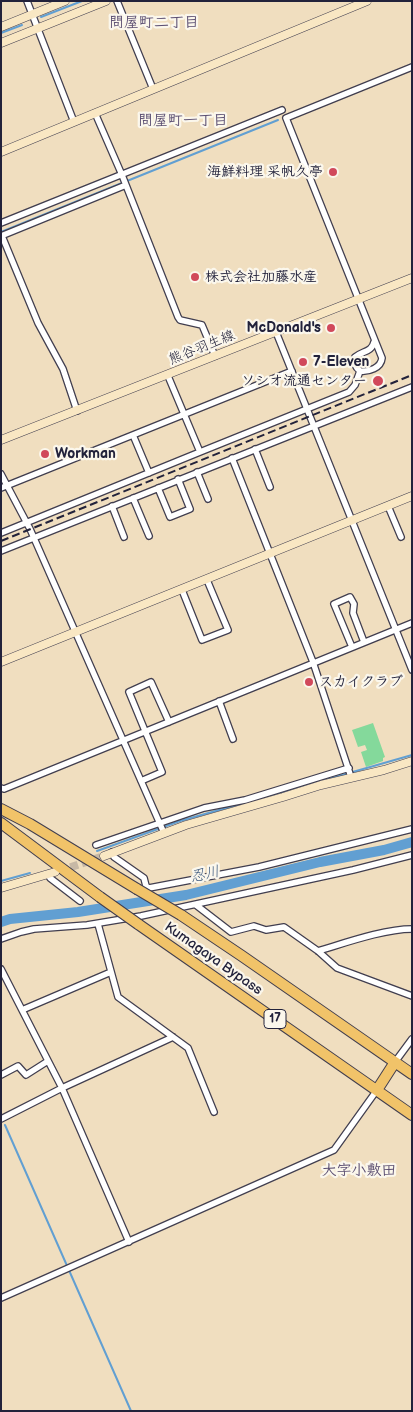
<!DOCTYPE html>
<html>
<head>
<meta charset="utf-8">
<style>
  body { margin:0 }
  #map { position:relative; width:413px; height:1412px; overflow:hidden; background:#f0debf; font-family:"Balsamiq Sans",sans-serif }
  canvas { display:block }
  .frame { position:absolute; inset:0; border:2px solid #22223b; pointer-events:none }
</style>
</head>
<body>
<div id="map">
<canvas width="413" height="1412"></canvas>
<div class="frame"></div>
</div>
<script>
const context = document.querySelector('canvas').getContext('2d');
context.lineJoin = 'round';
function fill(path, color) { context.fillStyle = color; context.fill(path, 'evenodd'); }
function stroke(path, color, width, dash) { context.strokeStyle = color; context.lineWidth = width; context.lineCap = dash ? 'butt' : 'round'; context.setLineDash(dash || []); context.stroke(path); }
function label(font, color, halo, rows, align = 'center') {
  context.font = font + ' "Balsamiq Sans","Klee One",sans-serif'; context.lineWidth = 4.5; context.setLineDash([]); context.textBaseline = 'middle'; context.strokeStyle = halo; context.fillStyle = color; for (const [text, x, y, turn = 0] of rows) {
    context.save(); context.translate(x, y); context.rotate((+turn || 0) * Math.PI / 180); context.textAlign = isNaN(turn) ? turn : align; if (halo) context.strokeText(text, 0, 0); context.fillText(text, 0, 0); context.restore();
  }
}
fill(new Path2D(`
  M373,723L385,757L383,758V761L366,767L361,752L367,750L365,745L358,747L352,730Z`), '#84d99b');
stroke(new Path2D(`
  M41,17L82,1
  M1,33L22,25
  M127,181L278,120
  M1,232L122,183
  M255,800L412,755
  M97,851L180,821L244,803
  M1,881L30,873
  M5,1125L131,1411`), '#619fd2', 2);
stroke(new Path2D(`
  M1,922L10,919L78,912L186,895L320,862L384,850L412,842`), '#619fd2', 10);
stroke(new Path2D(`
  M59,871L104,856`), '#c7b8a5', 8, [8, 4]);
const street = new Path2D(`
  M27,1L74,122
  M117,1L153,89
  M95,113L122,175L178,317L180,320L202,325L215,356
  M1,223L282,110
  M1,236L126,185
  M2,236L38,323L63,369L77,411
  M276,332L412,670
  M360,371C369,372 381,368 382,358L286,118L412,67
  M360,371C355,367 354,364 355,357C362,351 372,352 374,342
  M168,376L200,452L349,392L355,385L360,371
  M133,435L149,473
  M255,449L270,487
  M232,458L313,662L351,777
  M197,472L208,499
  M1,474L30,529L164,833
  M1,488L292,371
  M158,488L170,517L190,509L178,479
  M133,498L149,536
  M112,506L124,537
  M388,506L401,537
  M1,533L200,452
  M1,551L412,387
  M182,590L202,640L228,630L207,580
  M352,647L334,604L350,597L354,604L353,613L364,642
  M219,701L233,739
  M141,781L162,772L129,692L151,682L169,722
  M1,788L4,789L412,623
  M96,845L204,808L245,800L349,768
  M112,852L114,857L144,878L146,886L149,888L259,867L412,829
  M48,874L50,878L80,901
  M196,905L231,932L254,926L266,930L284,927L318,951L337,968L412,996
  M98,924L118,997L188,1048L214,1112
  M1,939L21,932L34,929L87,925L141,916L353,870L412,855
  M318,951C345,943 384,929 412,929
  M1,969L62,1088L129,1242
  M22,1010L111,972
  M395,1062L412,1039
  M1,1075L18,1066L26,1075L48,1061
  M1,1119L62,1088L173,1037
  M1,1298L334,1150L377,1090`);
const secondary = new Path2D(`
  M1,27L65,1
  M1,43L106,1
  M1,152L367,1
  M1,440L412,278
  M1,662L412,496
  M104,856L186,825L283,797L321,785L384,770L412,761
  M1,888L55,872`);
const highway = new Path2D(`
  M1,809L30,824L137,889
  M1,823L100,897
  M181,915L242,956L412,1074
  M138,924L412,1115
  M377,1090L395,1062`);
stroke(street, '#413e4f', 8);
stroke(secondary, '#413e4f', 9);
stroke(highway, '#413e4f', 12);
stroke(street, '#fff', 5.5);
stroke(secondary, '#f9e7c3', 8);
stroke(highway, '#f1c369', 10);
stroke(new Path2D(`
  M1,541L412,375`), '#22223b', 2, [8, 4]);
const highwayBridge = new Path2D(`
  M137,889L181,915
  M100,897L138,924`);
stroke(highwayBridge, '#413e4f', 12, []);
stroke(highwayBridge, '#f1c369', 10);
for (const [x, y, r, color] of [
  [333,172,5,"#d1495b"],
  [195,277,5,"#d1495b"],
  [331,328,5,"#d1495b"],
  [303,362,5,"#d1495b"],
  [378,381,6,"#d1495b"],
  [45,454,5,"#d1495b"],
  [309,682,5,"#d1495b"]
]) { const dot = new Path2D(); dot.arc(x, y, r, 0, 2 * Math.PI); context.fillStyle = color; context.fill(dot); stroke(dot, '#fbf7ec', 2); }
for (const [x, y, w] of [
  [275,1019,22]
]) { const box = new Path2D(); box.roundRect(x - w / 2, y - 9.5, w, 19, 4); context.fillStyle = '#fbf7ec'; context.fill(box); stroke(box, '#22223b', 1); }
label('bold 12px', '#22223b', null, [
  ["17",275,1019]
]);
label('bold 14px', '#22223b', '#fbf7ec', [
  ["海鮮料理 采帆久亭",323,172,"right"],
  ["株式会社加藤水産",205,277],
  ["McDonald's",321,328,"right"],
  ["7-Eleven",313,362],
  ["ソシオ流通センター",367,381,"right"],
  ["Workman",55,454],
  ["スカイクラブ",319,682]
], 'left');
label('14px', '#22223b', '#fbf7ec', [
  ["熊谷羽生線",202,348,-22],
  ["Kumagaya Bypass",213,959,35]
]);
label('bold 15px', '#5c4f72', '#fbf7ec', [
  ["問屋町二丁目",154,23],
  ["問屋町一丁目",183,121],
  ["大字小敷田",359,1171]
]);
label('italic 15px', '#3e5a7f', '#fbf7ec', [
  ["忍川",205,875,-13]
]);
</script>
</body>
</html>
